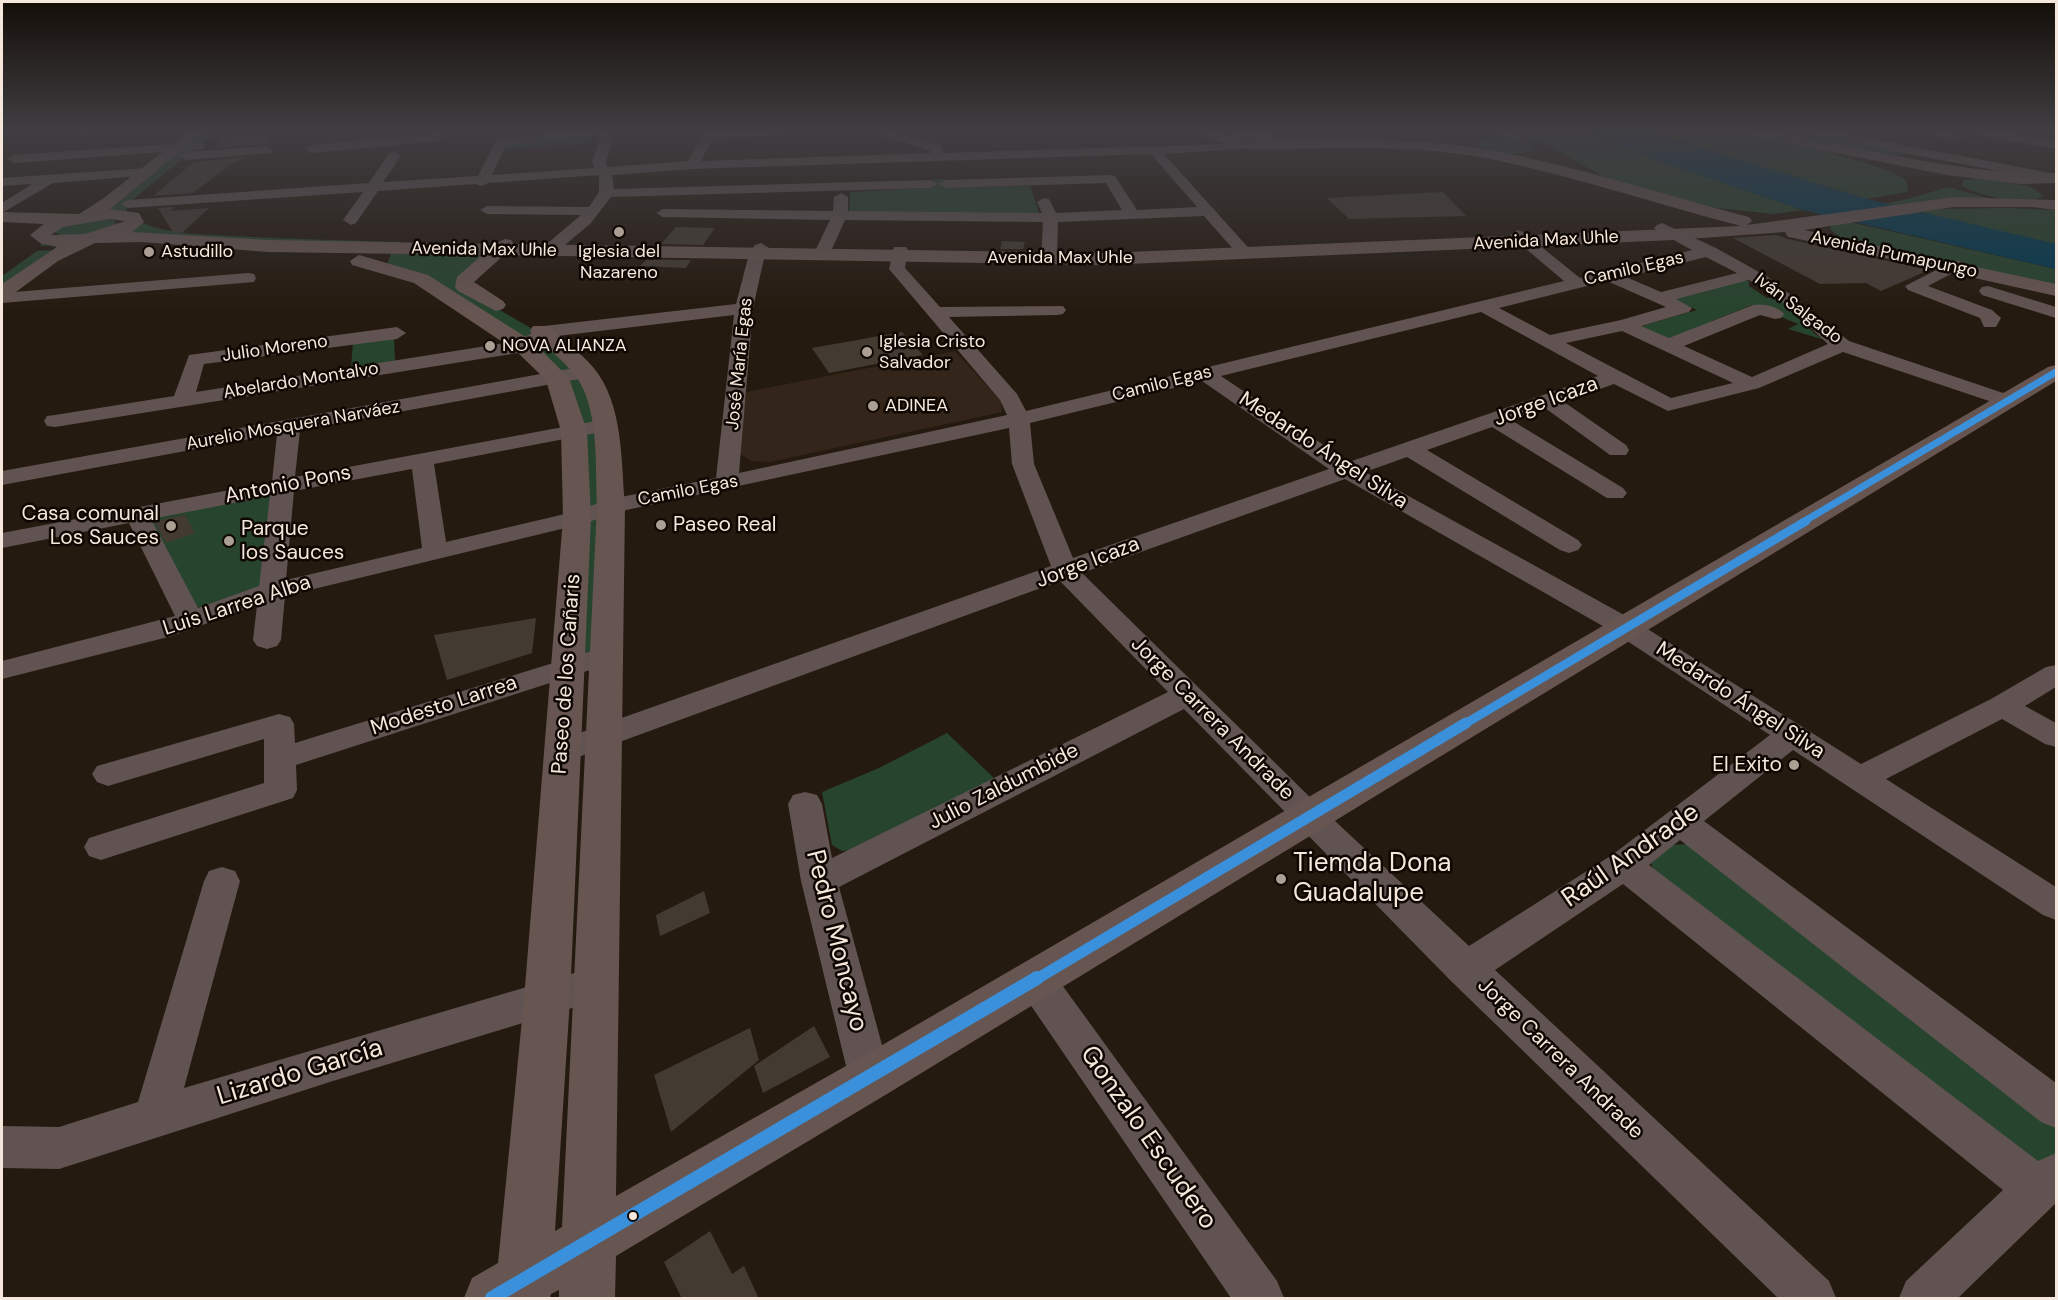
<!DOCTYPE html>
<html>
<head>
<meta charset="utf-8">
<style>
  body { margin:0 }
  #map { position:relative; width:2058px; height:1300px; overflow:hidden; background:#251a0f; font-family:"DM Sans",sans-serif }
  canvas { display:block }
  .frame { position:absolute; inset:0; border:3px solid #f5e7dc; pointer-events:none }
</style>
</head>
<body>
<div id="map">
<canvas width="2058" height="1300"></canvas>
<div class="frame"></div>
</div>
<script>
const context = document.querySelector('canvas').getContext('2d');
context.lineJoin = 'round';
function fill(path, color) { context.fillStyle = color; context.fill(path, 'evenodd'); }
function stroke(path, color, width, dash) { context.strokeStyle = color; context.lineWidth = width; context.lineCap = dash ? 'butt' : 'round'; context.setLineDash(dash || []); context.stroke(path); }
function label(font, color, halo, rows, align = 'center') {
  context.font = font + ' "DM Sans",sans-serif'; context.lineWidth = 5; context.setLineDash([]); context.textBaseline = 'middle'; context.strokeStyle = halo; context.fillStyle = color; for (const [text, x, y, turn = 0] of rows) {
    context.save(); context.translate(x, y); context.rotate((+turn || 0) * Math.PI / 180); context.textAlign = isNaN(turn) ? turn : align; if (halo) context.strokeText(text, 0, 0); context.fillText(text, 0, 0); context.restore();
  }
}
fill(new Path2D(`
  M955,351L1001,401L1002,412L770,462L751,461L739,453L746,392Z`), '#332519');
fill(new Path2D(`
  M198,131H217L131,201L126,208L128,215L102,208Z
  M1509,131H1584L1656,160L1803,210L1774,214L1707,207L1606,178L1545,143Z
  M1646,131C1673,131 1701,130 1729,131C1755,133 1889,164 1905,180C1908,183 1908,187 1907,192L1867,199Z
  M1762,131H1801L1911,153C1883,164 1795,138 1762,131Z
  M593,134L590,143L501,149L505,143Z
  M1490,139L1518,141L1531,146L1534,151L1508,155L1475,146L1478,141Z
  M1981,178L2029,186L2044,196C2027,206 1977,196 1961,185L1964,180Z
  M945,179L947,188L1030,186L1040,216L849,213L850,192L929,188L931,180Z
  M1948,187L1998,201L1766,224L1904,200Z
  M2009,208L2056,210V244L1916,213L1939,209Z
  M102,219L114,220L116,224C102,230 68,243 55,232L61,227Z
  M141,222C169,235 202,234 232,236C288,239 345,240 402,242L392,248L177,239L41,246L40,237L66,241Z
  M1850,222L2056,269V286L1856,243L1839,237L1830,229L1832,225Z
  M65,249L2,293V276L37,251Z
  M492,251L462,288L541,334L585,372L557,378L387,264L391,254Z
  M1742,280L1749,281V286L1767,298H1781L1815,334L1825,340L1788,329L1798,324L1752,305L1712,321L1670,343L1641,326L1697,310L1671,298Z
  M394,336L395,361L351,368L353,342Z
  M583,374L602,424L577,429L561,379Z
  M603,427L608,504L580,514L577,432Z
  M273,493L264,582C254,597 212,608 194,607L144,516Z
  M607,509L603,653L573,663L580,518Z
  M947,733L995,779L855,850L842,851L832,845L822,792L879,768Z
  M1687,844L1705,852L2056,1128L2055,1158L2028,1163L1653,872L1651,860L1672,845Z`), '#27442e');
fill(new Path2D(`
  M1584,131H1646L1867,199L2056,244V269L1803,210L1656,160Z`), '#033b51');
fill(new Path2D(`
  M276,132L268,144L215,148L222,139L234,136Z
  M246,157L231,164L193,193L153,196L194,162Z
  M1443,192L1466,216L1349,219L1327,198Z
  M175,207L171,211L209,208L182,233L173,232L158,208Z
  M676,227L715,228L703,245L661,244Z
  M1776,235L1788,239L1929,270L1881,291L1866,283L1820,284L1733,238Z
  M1002,241L1025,242L1023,249H1000Z
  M646,260H691L686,268L640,266Z
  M902,332L923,355L829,373L812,348Z
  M185,515L195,533L166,543L154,521Z
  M536,618L532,653L447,680L434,635Z
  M704,891L710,913L660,936L656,915Z
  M814,1026L830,1057L763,1093L754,1066Z
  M750,1028L759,1060L671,1132L654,1075Z
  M710,1231L732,1274L744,1266L759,1299H682L664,1262Z`), '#433a32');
fill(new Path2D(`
  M72,131H97C91,137 78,137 72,131Z
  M432,131H444L440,140L436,141L312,153L306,149L312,145L431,134Z
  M567,131H614L606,162L607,167L688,161L705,131H794L788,135L713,138L701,161L931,153V151L868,131H889L942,146L943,153L1223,144L1236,139L1242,143L1241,149L1164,154L1255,255L1253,258H1241L1204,216L1058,222L1057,259L1049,264L1041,259L1043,222L845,220L832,249L824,254L816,249L830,220L663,217L656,213L663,209L833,211L834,197L841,193L848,197V211L1042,213L1037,202L1044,198L1049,199L1056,213L1122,210L1106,183L946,188L939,184L946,180L1110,175L1115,176L1137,210L1197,207L1151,154L692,169L612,175L614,189L930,180L937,184L930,188L611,197L590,224L554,254L548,256L540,251L542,248L581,215L487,214L480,210L487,206L589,207L599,192V175L488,183L482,186L476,184L378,191L356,223L351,225L343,220L363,192L128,208L121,204L128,200L369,183L389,153L394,152L401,156L383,182L478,176L497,139ZM601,135L592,162L594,168L492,175L506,145Z
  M1804,131H1831L2056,174V182L1810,135Z
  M1921,131H1947L1963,137L1957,141Z
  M1970,131H1999L2056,141V149L1976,135Z
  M199,142L204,143V149L14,163L7,159L14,155Z
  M267,146L273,150L272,153L186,160L179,156L186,152Z
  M147,168L154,172L152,175L53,183L2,213V203L32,184L2,186V178Z
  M1662,223L1716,248L1768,277L1849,341L2015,397L2018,401L2015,405H2001L1843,352L1759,388L1668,411L1614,384L1564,402L1626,445L1629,450L1626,455H1610L1545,408L1511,420L1623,488L1627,493L1623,498H1607L1492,427L1427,450L1578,540L1582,545L1578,550L1569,553L1560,550L1407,457L1365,472L1635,621L1861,764L1991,699L2046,667L2056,665V687L2025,706L2056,723V747L2045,744L2002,719L1886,779L2056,887V920L2043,915L1793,750L1704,821L2056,1083V1128L2041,1122L1680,840L1649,865L2038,1161L2056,1153V1203L1958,1298H1899L1906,1281L2003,1190L1623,884L1495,970L1829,1281L1836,1298H1778L1451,981L1184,709L839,887L891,1078L885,1092L870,1097L855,1092L849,1078L801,881L788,804L793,795L805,792L817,795L822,804L832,858L1168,692L1060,581L573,759L562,762L551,759L546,751L551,743L1051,566L1012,464L1009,428L617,512L586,523L285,596L281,640L277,646L267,649L257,646L253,640L257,605L172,636L2,679V661L175,616L129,523L2,548V533L272,482L277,434L2,485V471L585,366L592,368L595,372L592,376L585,378L300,430L295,477L606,419L614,420L617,425L614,430L606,431L434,464L446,542L569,513L611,499L716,478L734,315L549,337L524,352L55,427L47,426L44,421L47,416L55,415L174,396L189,355L397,327L406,333L397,339L204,364L196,392L518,341L544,326L736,304L749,254L755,245L761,243L769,248L765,254L753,308L739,473L1007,415L1000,400L889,269L894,247H906L908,250L905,268L940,307L1063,306L1066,310L1063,314L1057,315L949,317L1017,394L1026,411L1564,281L1513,238L1510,235L1518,230L1523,232L1580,278L1692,250L1657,231L1654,228L1657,225ZM1706,257L1737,273L1661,292L1626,277ZM1749,280L1779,299L1828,344L1752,377L1684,346L1760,315L1775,319L1781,318L1784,314C1778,306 1762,303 1753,305L1669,338L1641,326L1689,312L1692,308L1676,299ZM1607,281L1666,307L1621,320L1550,335L1499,308ZM1481,312L1598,376L1349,462L1221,376ZM1622,331L1733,383L1671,398L1566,343ZM1202,381L1329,469L1073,558L1034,464L1030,423ZM412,469L422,548L286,580L294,491ZM1345,479L1615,633L1770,735L1612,855L1469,946L1320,807L1082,573ZM270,496L259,586L198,608L151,519Z
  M1956,260L1962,262L1964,265L1962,268L1928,286L1992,310L2001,318L1996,327H1984L1980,318L1908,290L1905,286Z
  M248,273L254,274L256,278L254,282L2,303V293Z
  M1988,286L2056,307V318L1982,295L1979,291L1982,287Z
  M608,646L618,649L622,655L618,661L296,765L297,790L293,798L101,860L89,856L84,847L89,838L264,783V739L108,786L97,782L92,774L97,766L279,714L290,717L294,724L295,743Z
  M222,867L235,871L240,881L184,1088L598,966L612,971L617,983L612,995L598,1000L333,1081L59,1169L2,1168V1126L59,1127L138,1102L204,881L209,871Z
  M1035,962L1049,967L1277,1281L1284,1298H1231L1021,991L1016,979L1021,967Z`), '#615351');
fill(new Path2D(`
  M189,131H205L110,209L139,213L144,222L132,232L268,240L494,244L505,239L511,240L514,244L1105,253L1741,226C1656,204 1571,175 1486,158C1414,144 1325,148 1251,150L1228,145L1191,131H1214L1226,135C1239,129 1271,127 1280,140C1348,140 1417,138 1485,149C1573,165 1662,194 1749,217L1752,221L1747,225L1954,197L2056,200V210L2032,207H1954L1804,230L2056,284V296L1794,238L1788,237L1785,232L1674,240L1105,265L504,255L474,282L503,301L506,305L503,309L496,311L458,291L455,287L457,277L482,255L268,252L142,242L95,243L58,261L9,297L2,299V284L57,247L40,243L30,235L44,224L2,222V212L79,214L104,198ZM1240,139L1242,138L1261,140ZM109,219L125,221L85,234L51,235L63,227Z
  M1489,131H1511L1523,138L1516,142Z
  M1740,131C1777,131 1812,139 1848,146C1917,160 1986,175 2056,173V183L2021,184L1947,175L1747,135Z
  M359,255L428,275L532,341L569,378L587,431L591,518L570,999L555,1231L562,1227L597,506C595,467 600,406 574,374C563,360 547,348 533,336L530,331L533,326H549C563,340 580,352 593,367C624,404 621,462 625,506L616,1196L853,1062L2048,367L2056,365V381L887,1094L616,1256L615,1298H559V1290L551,1294L550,1298H464L472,1278L498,1263L524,999L563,518L561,431L546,380L516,351L414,283L352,265L350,261Z`), '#665551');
stroke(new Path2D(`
  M1803,522L2056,372`), '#3a90db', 7);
stroke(new Path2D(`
  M1463,725L1806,521`), '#3a90db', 9);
stroke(new Path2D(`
  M1035,980L1466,723`), '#3a90db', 11);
stroke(new Path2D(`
  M492,1298L1037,978`), '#3a90db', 14);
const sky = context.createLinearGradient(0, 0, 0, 313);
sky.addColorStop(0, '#140e08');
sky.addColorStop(0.42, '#403e42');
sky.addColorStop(1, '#403e4200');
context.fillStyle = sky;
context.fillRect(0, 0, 2058, 313);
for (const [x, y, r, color] of [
  [619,232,6,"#ac9f94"],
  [149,252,6,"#ac9f94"],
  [490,346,6,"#ac9f94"],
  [867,352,6,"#ac9f94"],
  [873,406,6,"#ac9f94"],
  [661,525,6,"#ac9f94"],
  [171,526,6,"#ac9f94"],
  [229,541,6,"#ac9f94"],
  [1794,765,6,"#ac9f94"],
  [1281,879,6,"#ac9f94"],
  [633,1216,5,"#f5e7dc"]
]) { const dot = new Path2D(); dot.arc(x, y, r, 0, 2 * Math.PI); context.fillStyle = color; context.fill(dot); stroke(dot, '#0f0702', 2); }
label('18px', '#f5e7dc', '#0f0702', [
  ["Avenida Max Uhle",1546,241,-3],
  ["Avenida Max Uhle",484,250,1],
  ["Avenida Pumapungo",1894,255,12],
  ["Avenida Max Uhle",1060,258],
  ["Camilo Egas",1634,269,-13],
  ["Iván Salgado",1798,309,37],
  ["Julio Moreno",275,349,-8],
  ["José María Egas",740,364,-84],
  ["Abelardo Montalvo",301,381,-9],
  ["Camilo Egas",1162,384,-14],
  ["Aurelio Mosquera Narváez",293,426,-10],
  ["Camilo Egas",688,491,-11]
]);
label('18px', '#f5e7dc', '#0f0702', [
  ["Astudillo",161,252],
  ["Iglesia del",619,252,"center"],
  ["Nazareno",619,273,"center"],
  ["Iglesia Cristo",879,342],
  ["Salvador",879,363],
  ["NOVA ALIANZA",502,346],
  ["ADINEA",885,406]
], 'left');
label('21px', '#f5e7dc', '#0f0702', [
  ["Jorge Icaza",1546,402,-20],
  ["Medardo Ángel Silva",1323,451,33],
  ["Antonio Pons",288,485,-11],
  ["Jorge Icaza",1088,563,-21],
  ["Luis Larrea Alba",237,606,-18],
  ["Paseo de los Cañaris",567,674,-86],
  ["Medardo Ángel Silva",1740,701,33],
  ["Modesto Larrea",444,706,-18],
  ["Jorge Carrera Andrade",1212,719,45],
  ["Julio Zaldumbide",1004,787,-27],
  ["Jorge Carrera Andrade",1560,1059,44]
]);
label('21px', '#f5e7dc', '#0f0702', [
  ["Casa comunal",159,514],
  ["Los Sauces",159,538],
  ["Paseo Real",673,525,"left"],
  ["Parque",241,529,"left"],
  ["los Sauces",241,553,"left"],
  ["El Exito",1782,765]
], 'right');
label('26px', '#f5e7dc', '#0f0702', [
  ["Raúl Andrade",1631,856,-35],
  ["Pedro Moncayo",836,941,76],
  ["Lizardo García",300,1073,-17],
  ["Gonzalo Escudero",1148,1138,55]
]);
label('26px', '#f5e7dc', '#0f0702', [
  ["Tiemda Dona",1293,864],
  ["Guadalupe",1293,894]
], 'left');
</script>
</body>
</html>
